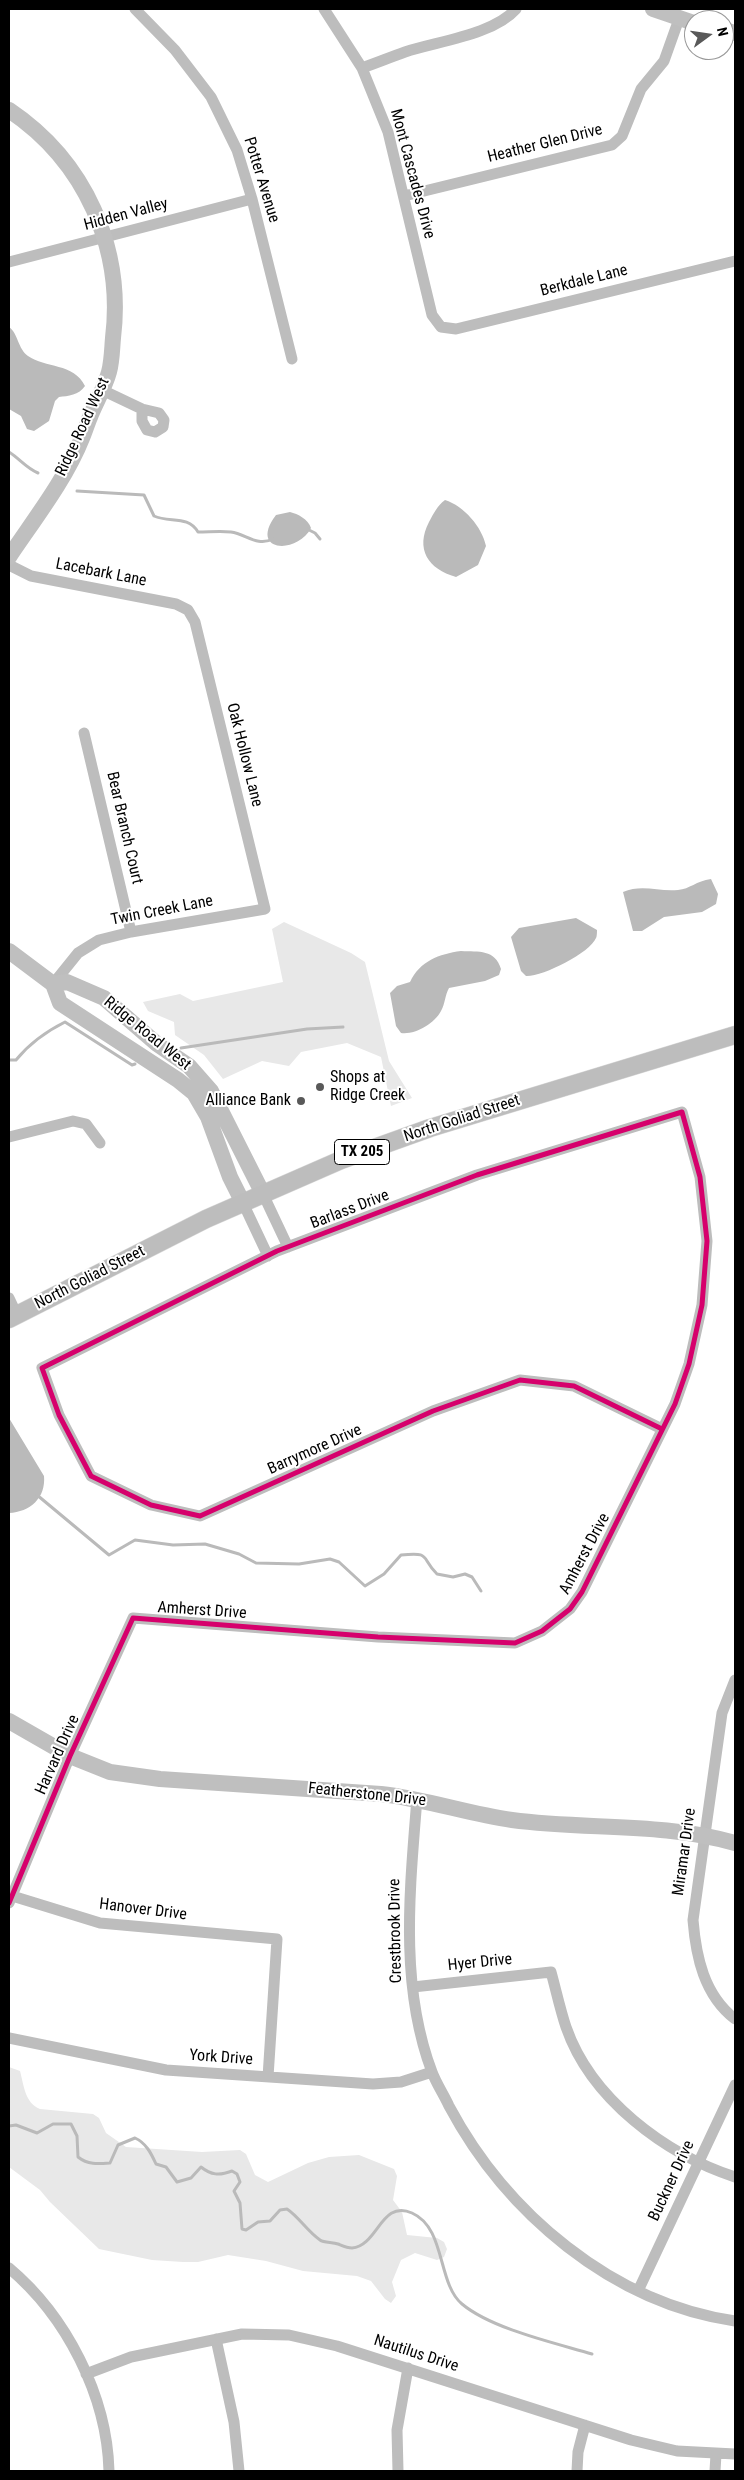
<!DOCTYPE html>
<html>
<head>
<meta charset="utf-8">
<style>
  body { margin:0 }
  #map { position:relative; width:744px; height:2480px; overflow:hidden; background:#fff; font-family:"Roboto Condensed",sans-serif }
  canvas { display:block }
  .frame { position:absolute; inset:0; border:10px solid #000; pointer-events:none }
  .north { position:absolute; left:684px; top:10px; width:50px; height:50px; box-sizing:border-box; background:#fff; border:1px solid #999; border-radius:50%; rotate:76deg; font-size:14px; font-weight:700; line-height:20px; text-align:center; color:#000 }
  .north::after { content:''; display:block; margin:auto; width:18px; height:22px; background:#595959; clip-path:polygon(50% 0,100% 100%,50% 72%,0 100%) }
</style>
</head>
<body>
<div id="map">
<canvas width="744" height="2480"></canvas>
<div class="frame"></div>
<div class="north">N</div>
</div>
<script>
const context = document.querySelector('canvas').getContext('2d');
context.lineJoin = 'round';
function fill(path, color) { context.fillStyle = color; context.fill(path, 'evenodd'); }
function stroke(path, color, width, dash) { context.strokeStyle = color; context.lineWidth = width; context.lineCap = dash ? 'butt' : 'round'; context.setLineDash(dash || []); context.stroke(path); }
function label(font, color, halo, rows, align = 'center') {
  context.font = font + ' "Roboto Condensed",sans-serif'; context.lineWidth = 4; context.setLineDash([]); context.textBaseline = 'middle'; context.strokeStyle = halo; context.fillStyle = color; for (const [text, x, y, turn = 0] of rows) {
    context.save(); context.translate(x, y); context.rotate((+turn || 0) * Math.PI / 180); context.textAlign = isNaN(turn) ? turn : align; if (halo) context.strokeText(text, 0, 0); context.fillText(text, 0, 0); context.restore();
  }
}
fill(new Path2D(`
  M284,922L351,953L365,962L389,1061L412,1098L391,1106L381,1057L347,1043L301,1052L289,1066L262,1061L223,1079L204,1055L175,1035L174,1022L148,1011L143,1002L180,994L193,1001L283,982L272,929Z
  M9,2067L20,2071C24,2086 25,2103 40,2109L93,2114L99,2118L106,2133L126,2147L202,2152L240,2150L246,2154L255,2175L268,2182L308,2163L329,2157L359,2155L394,2169L397,2176L393,2200L402,2212L407,2235L437,2238L444,2242L447,2249L444,2257L437,2260L415,2253L401,2260L392,2282L396,2296L391,2303L385,2299L371,2281L357,2276L303,2271L266,2261L228,2255L198,2262H183L152,2260L99,2249L50,2202L40,2190L9,2167Z`), '#e8e8e8');
fill(new Path2D(`
  M9,327C18,333 18,349 28,356C45,368 74,363 85,386C79,395 68,396 59,397L55,401L49,421L34,431L27,429L21,416L9,409Z
  M445,500C464,506 482,527 486,546L478,565L456,577C428,569 415,549 429,522C434,513 437,506 445,500Z
  M290,512C298,514 308,519 311,528C297,555 248,552 276,515Z
  M711,879L718,894L716,904L702,912L664,917L642,931H633L623,892C642,884 659,892 678,890C690,889 696,881 711,879Z
  M576,918L597,930C597,931 597,937 596,938C590,953 542,977 526,976L521,971L511,937L519,928Z
  M461,951C479,952 495,949 501,969L499,975L485,981L449,988C445,995 445,1004 441,1011C434,1024 415,1035 401,1033L396,1026L390,993L397,986L410,982C420,961 439,954 461,951Z
  M9,1418L44,1476C46,1498 30,1512 9,1513Z`), '#bababa');
stroke(new Path2D(`
  M9,452C20,459 26,468 38,473
  M77,491L144,495L154,516C170,523 188,515 198,532C209,532 221,531 231,532C246,534 257,547 273,539
  M307,529L315,533L320,539
  M181,1048L307,1029L343,1027
  M9,1060H16C29,1044 47,1031 65,1022L132,1065L135,1064
  M37,1495L109,1555L135,1540L173,1545L205,1544L239,1554L256,1563L299,1564L330,1559L339,1562L365,1586L384,1574L401,1555C432,1552 420,1557 437,1574L453,1577L465,1574L472,1577L481,1591
  M9,2126L16,2125L37,2133L53,2124H71L77,2136L78,2157C88,2165 98,2164 110,2163L118,2145L135,2138C146,2143 151,2153 156,2164L166,2167L177,2182L191,2178L201,2167C211,2175 219,2176 232,2171L237,2174L240,2182L234,2191L240,2203L242,2229L246,2230L258,2222L270,2221L280,2210L287,2209C299,2217 307,2231 320,2240C324,2243 332,2242 338,2244C343,2246 347,2248 352,2248C378,2246 381,2199 412,2213C446,2228 437,2283 462,2304C492,2329 555,2343 592,2354`), '#bababa', 3);
const primary = new Path2D(`
  M9,1319L206,1219L341,1160L430,1128L735,1035`);
stroke(primary, '#dbdbdb', 19);
stroke(new Path2D(`
  M135,9L175,50L211,97L237,150L252,199L292,359
  M324,9L362,68L388,132L432,315L441,327L456,329L735,261
  M362,68C376,63 391,57 405,52C438,41 493,35 516,9
  M404,196L612,145L622,136L641,89L664,61L679,19
  M9,262L252,199
  M102,390L142,409
  M142,409L159,413L164,420L163,427L155,432L147,430L142,421Z
  M9,565L31,576L176,604L188,610L195,622L265,909L131,932L99,940L78,953L53,984
  M84,733L131,932
  M9,1137L73,1121L86,1124L100,1143
  M263,1194L288,1247
  M243,1203L268,1256
  M9,1298L17,1315
  M735,1680L722,1713L693,1920C696,1957 704,1995 735,2019
  M417,1798C410,1888 399,1985 432,2072C436,2083 444,2095 449,2106C506,2213 612,2303 735,2321
  M9,1895L100,1923L277,1939L268,2077
  M9,1903L70,1756L133,1618L378,1637L515,1643L542,1631L570,1609L582,1592L675,1404L689,1364L702,1305L707,1241L700,1177L682,1112L477,1175L277,1251L42,1368L59,1415L91,1476L151,1505L200,1516L433,1411L520,1380L574,1386L662,1429
  M413,1987L551,1972C556,1990 560,2009 566,2027C591,2099 665,2154 735,2177
  M9,2038L166,2070L373,2084L401,2082L432,2072
  M9,2268C66,2316 107,2395 109,2471
  M638,2291L735,2085
  M216,2339L234,2422L239,2471
  M86,2374L131,2357L242,2334L289,2335L337,2346L631,2440L677,2451L735,2454
  M398,2471L397,2430L408,2368
  M577,2471L578,2452L585,2425
  M715,2471L716,2454`), '#bdbdbd', 11);
stroke(new Path2D(`
  M653,9L694,23
  M724,30L735,33
  M9,110C85,161 124,248 113,338C112,349 112,361 109,372C105,387 96,402 90,417C87,424 85,431 82,438C66,479 33,521 9,557
  M9,951L53,984L60,1003L178,1080L194,1093L208,1117L230,1177L243,1203
  M53,984L67,982L104,998L157,1044L189,1066L211,1091L263,1194
  M9,1721L70,1756L110,1772L160,1779L381,1794C426,1799 468,1814 512,1820C587,1830 662,1822 735,1843`), '#bfbfbf', 16);
stroke(primary, '#bdbdbd', 18);
stroke(new Path2D(`
  M9,1903L70,1756L133,1618L378,1637L515,1643L542,1631L570,1609L582,1592L675,1404L689,1364L702,1305L707,1241L700,1177L682,1112L477,1175L277,1251L42,1368L59,1415L91,1476L151,1505L200,1516L433,1411L520,1380L574,1386L662,1429`), '#d6006c', 5);
for (const [x, y, r, color] of [
  [320,1087,5,"#595959"],
  [301,1101,5,"#595959"]
]) { const dot = new Path2D(); dot.arc(x, y, r, 0, 2 * Math.PI); context.fillStyle = color; context.fill(dot); stroke(dot, '#fff', 2); }
for (const [x, y, w] of [
  [362,1152,55]
]) { const box = new Path2D(); box.roundRect(x - w / 2, y - 12.5, w, 25, 4); context.fillStyle = '#fff'; context.fill(box); stroke(box, '#000', 1); }
label('bold 15px', '#000', null, [
  ["TX 205",362,1152]
]);
label('16px', '#000', '#fff', [
  ["Heather Glen Drive",545,144,-14],
  ["Mont Cascades Drive",412,174,75],
  ["Potter Avenue",261,180,73],
  ["Hidden Valley",126,215,-15],
  ["Berkdale Lane",584,281,-14],
  ["Ridge Road West",83,427,-65],
  ["Lacebark Lane",101,573,11],
  ["Oak Hollow Lane",244,755,76],
  ["Bear Branch Court",124,828,77],
  ["Twin Creek Lane",162,911,-11],
  ["Ridge Road West",147,1034,39],
  ["North Goliad Street",462,1119,-18],
  ["Barlass Drive",350,1210,-21],
  ["North Goliad Street",90,1278,-27],
  ["Barrymore Drive",315,1450,-24],
  ["Amherst Drive",585,1554,-62],
  ["Amherst Drive",202,1611,4],
  ["Harvard Drive",58,1755,-66],
  ["Featherstone Drive",367,1795,6],
  ["Miramar Drive",685,1852,-82],
  ["Hanover Drive",143,1910,7],
  ["Crestbrook Drive",396,1931,-91],
  ["Hyer Drive",480,1963,-6],
  ["York Drive",221,2058,4],
  ["Buckner Drive",672,2181,-65],
  ["Nautilus Drive",416,2354,18]
]);
label('16px', '#000', '#fff', [
  ["Shops at",330,1078],
  ["Ridge Creek",330,1096],
  ["Alliance Bank",291,1101,"right"]
], 'left');
</script>
</body>
</html>
